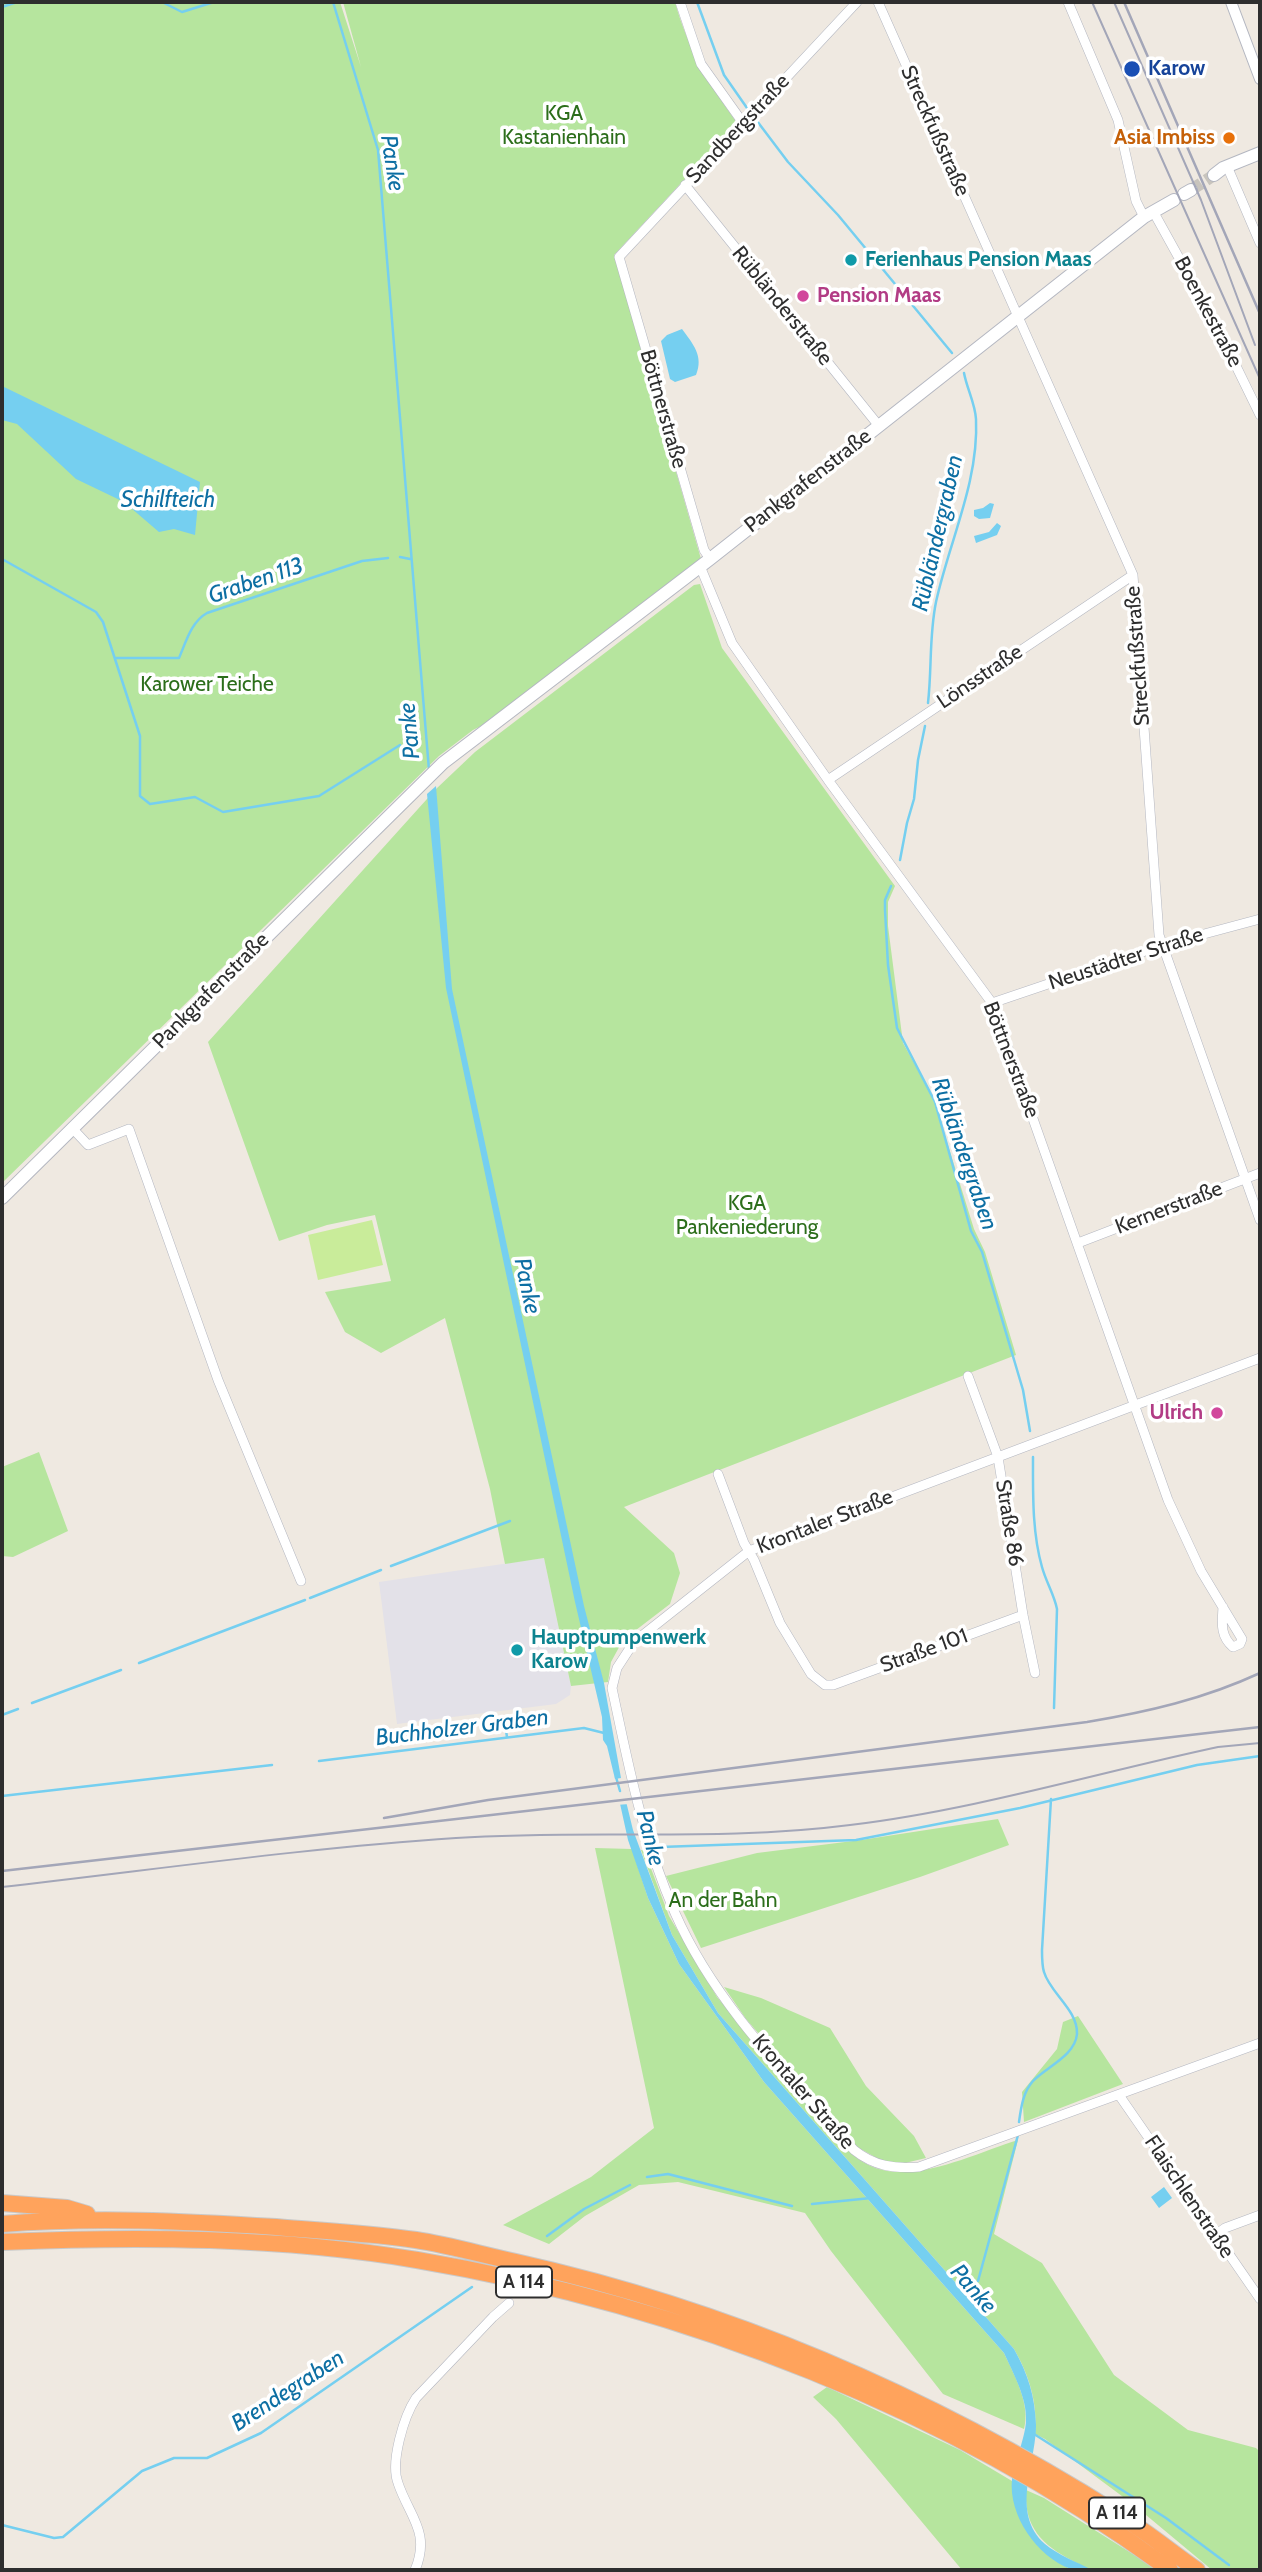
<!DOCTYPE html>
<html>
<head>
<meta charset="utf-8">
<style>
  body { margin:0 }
  #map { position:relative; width:1262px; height:2572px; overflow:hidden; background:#efe9e1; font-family:Cabin,sans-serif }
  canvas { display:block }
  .frame { position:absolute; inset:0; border:4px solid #2e2e2e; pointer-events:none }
</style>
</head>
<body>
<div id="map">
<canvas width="1262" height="2572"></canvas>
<div class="frame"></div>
</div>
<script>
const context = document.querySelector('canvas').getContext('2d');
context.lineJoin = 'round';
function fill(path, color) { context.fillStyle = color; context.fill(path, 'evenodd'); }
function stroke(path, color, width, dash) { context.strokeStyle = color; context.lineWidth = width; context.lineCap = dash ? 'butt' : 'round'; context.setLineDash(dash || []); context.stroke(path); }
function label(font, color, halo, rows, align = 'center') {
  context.font = font + ' Cabin,sans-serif'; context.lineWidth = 7; context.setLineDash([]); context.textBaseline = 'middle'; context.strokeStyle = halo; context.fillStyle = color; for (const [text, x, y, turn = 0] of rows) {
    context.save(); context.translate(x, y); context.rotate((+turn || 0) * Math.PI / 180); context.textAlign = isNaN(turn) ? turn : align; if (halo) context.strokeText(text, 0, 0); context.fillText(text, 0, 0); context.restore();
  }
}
fill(new Path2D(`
  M544,1558L571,1686L570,1695L556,1704L397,1724L379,1582Z`), '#e3e1e8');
fill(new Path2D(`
  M2,2H340L361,67L343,2H675C687,47 710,85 737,123L614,255L701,559L489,722L473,730L439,756L2,1183Z
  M700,584L722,648L895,886L888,902V926L903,1043L933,1097L974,1229L985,1252L1016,1355L624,1507L674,1553L680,1573L670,1604L623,1640L611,1662L608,1682L571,1686L544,1558L505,1564L490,1489L445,1318L381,1353L345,1332L325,1292L391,1281L375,1215L327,1225L279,1241L208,1042L436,789L475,752L694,585Z
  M39,1452L68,1531L13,1557L2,1556V1467Z
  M998,1819L1009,1845L920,1877L701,1948L666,1876L757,1853L861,1840Z
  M595,1848L632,1849L648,1898L679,1964L764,2082L1004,2353C1014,2375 1031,2404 1024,2429L943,2394L831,2251L805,2213L678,2182L639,2185L585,2216L549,2244L503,2225L591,2177L654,2128Z
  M641,1850H644L669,1916L717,1997L838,2141C851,2154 864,2166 883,2170C923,2180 979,2152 1018,2140L994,2234L1042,2263L1114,2375L1188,2430L1256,2448L1260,2452V2570H1212L1134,2505L1045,2439L1035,2434C1038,2403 1029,2375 1014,2349L718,2013L672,1935Z
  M724,1987L761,1998L830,2028L866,2086L914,2136L926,2158L905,2163L884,2162L857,2147L746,2019Z
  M1078,2016L1123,2084L1024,2122L1022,2092L1057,2049L1063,2022Z
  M827,2387L960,2450L1012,2481C1017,2527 1033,2548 1072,2570H962L836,2419L813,2397Z
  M1026,2490L1044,2498L1158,2570C1139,2570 1111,2572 1093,2570C1086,2569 1079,2564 1073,2561C1042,2545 1024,2527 1026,2490Z`), '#b6e59e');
fill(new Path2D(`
  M372,1220L383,1265L318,1280L308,1235Z`), '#c9ec9a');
fill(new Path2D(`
  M682,329C693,344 704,356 696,375L675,382L670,379L661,341L667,335Z
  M2,386L200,482L195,535L174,529L159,532L124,502L76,479L17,424L2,420Z
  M990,503L994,504L990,518L979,519L974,516V510L983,508Z
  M997,523L1001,526L997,535L976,543L974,536L989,532Z
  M436,786L452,989L584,1606L604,1683L621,1778L615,1779L607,1746L603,1740L602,1717L575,1602L446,988L427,794Z
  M623,1789L633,1830L672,1935L718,2013L1014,2349C1028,2374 1035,2396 1036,2425C1036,2464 1010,2513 1045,2544C1058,2555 1077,2562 1092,2570C1085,2570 1077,2572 1071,2569C1037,2557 1008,2515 1012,2479C1015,2461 1026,2435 1026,2420C1027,2398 1013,2373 1004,2353L764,2082L679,1964L648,1898L628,1840L617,1790Z
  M1164,2187L1172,2198L1159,2208L1151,2197Z`), '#75cff0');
fill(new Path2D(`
  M626,1788L629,1804L616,1805L613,1790Z`), '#efe9e1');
stroke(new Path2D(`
  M162,2L182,12L214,2
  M333,2L378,150L429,770
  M697,2L724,75L747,108
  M2,7L17,2
  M754,117L788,162L838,215L952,353
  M400,557L410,559
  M2,559L96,612L103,622L140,736V796L150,804L195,797L223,812L319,796L400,745
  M115,658H179C186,642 191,622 207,613L362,561L388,558
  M928,703C932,668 929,636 936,602C949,542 979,482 976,419C975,403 967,389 964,373
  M900,860L907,823L914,799L918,760L925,726
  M891,886L885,900V910L888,965L897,1028L935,1102L971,1231L982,1252L1023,1390L1030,1431
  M1033,1457C1033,1493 1032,1532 1042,1567C1046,1582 1054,1594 1057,1609L1054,1708
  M391,1566L510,1521
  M310,1598L381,1570
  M139,1663L305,1600
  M32,1703L121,1670
  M2,1715L18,1709
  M505,1724L507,1737
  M319,1761L584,1728L604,1733
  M616,1777L620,1791
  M2,1796L272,1765
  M661,1847L856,1840L1020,1808L1197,1765L1260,1756
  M1019,2122C1021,2108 1023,2092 1033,2081C1046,2067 1075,2056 1077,2034C1078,2010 1050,1993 1044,1972C1042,1966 1042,1957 1042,1950L1051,1799
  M647,2177L668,2174L792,2206
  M812,2204L871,2198
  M547,2236L584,2209L630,2185
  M978,2281L1018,2135
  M1034,2434L1166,2518L1229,2565
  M2,2525L54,2538L63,2537L142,2471L174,2458H207L261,2433L472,2287`), '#75cff0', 2.5);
stroke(new Path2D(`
  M1191,190L1214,175`), '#c8c4bd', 12, [12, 6]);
const minor = new Path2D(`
  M680,2L701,64L743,123
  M878,2L1133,575L1159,935L1260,1220
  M1068,2L1118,120L1136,201L1144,217
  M1227,166L1260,243
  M685,185L879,426
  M1153,211L1215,323L1260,415
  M710,559L704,550L619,257L857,2
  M700,566L732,643L828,780L992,1003L1168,1500L1201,1571L1242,1639L1240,1644L1233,1647C1220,1636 1222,1623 1223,1607
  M828,780L1133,575
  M992,1003L1163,945L1260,919
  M72,1128L88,1145L129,1129L218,1380L301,1581
  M1078,1243L1260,1173
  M1260,1358L749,1551L634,1642L617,1668L612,1688C629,1768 642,1837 675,1913C715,2004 789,2077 854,2150C874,2166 894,2169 919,2167L1260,2043
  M968,1376L998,1457L1023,1615L1035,1673
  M718,1474L744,1543L754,1560L780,1623L811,1674L825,1685H833L1023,1615
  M1119,2095L1260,2299
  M1215,2235L1225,2228L1260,2215
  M415,2570C431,2532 409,2516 398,2483C390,2462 404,2416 416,2398L493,2317L509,2303`);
const tertiary = new Path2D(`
  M1231,2L1260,79`);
const secondary = new Path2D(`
  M1214,175L1223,168L1260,153
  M1184,194L1191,190
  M2,1198L443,763L710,559L1144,217L1174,200`);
const motorway = new Path2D(`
  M2,2203L67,2208L87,2214
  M2,2224C94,2217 183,2221 276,2227C322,2231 370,2233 416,2240C449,2245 483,2255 516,2262C731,2310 932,2397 1119,2515C1146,2531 1171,2552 1197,2570
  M2,2242C140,2236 280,2237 417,2260C684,2305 952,2409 1170,2570`);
stroke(minor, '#b4b7c1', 10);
stroke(tertiary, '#b4b7c1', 12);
stroke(secondary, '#b4b7c1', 14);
stroke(motorway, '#c9c9c9', 18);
stroke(minor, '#fff', 9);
stroke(tertiary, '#fff', 10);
stroke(secondary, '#fff', 12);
stroke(motorway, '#ffa35c', 16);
stroke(new Path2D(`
  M1092,2L1260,379
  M1114,2L1201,200L1255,345
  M2,1887C153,1870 304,1848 456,1838C587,1829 719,1842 850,1825C975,1810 1096,1773 1218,1747L1260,1743`), '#a3a6b8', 2);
stroke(new Path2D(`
  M1124,2L1260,314
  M384,1818L488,1800L1087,1722C1147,1712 1204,1699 1260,1673
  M2,1871L1260,1727`), '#a3a6b8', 2.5);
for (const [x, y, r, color] of [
  [1132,69,9,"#1a4fb4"],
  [1229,138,7,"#e8710a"],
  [851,260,7,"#0f9aa8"],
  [803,296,7,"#d1479c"],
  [1217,1413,7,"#d1479c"],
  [517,1650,7,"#0f9aa8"]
]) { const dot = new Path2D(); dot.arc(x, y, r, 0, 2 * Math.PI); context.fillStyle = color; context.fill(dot); stroke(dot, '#fff', 2.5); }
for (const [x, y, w] of [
  [524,2282,56],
  [1117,2513,56]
]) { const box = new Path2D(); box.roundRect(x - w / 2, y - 15.5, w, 31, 5); context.fillStyle = '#fff'; context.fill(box); stroke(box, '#2e2e2e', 2); }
label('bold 19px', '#2e2e2e', null, [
  ["A 114",524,2282],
  ["A 114",1117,2513]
]);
label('bold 21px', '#164399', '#fff', [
  ["Karow",1148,69]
], 'left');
label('21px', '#2c6e1b', '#fff', [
  ["KGA",564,114],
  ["Kastanienhain",564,138],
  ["Karower Teiche",207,685],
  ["KGA",747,1204],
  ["Pankeniederung",747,1228],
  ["An der Bahn",723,1901]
]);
label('21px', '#2e2e2e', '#fff', [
  ["Sandbergstraße",738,129,-47],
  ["Streckfußstraße",935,131,66],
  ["Rübländerstraße",782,306,51],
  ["Boenkestraße",1208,312,62],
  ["Böttnerstraße",663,409,74],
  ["Pankgrafenstraße",808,481,-38],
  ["Streckfußstraße",1138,656,-94],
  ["Lönsstraße",980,677,-34],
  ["Neustädter Straße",1126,959,-18],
  ["Pankgrafenstraße",211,991,-45],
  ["Böttnerstraße",1011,1060,69],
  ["Kernerstraße",1169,1208,-21],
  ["Krontaler Straße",825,1522,-21],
  ["Straße 86",1009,1523,81],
  ["Straße 101",924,1651,-20],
  ["Krontaler Straße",803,2092,49],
  ["Flaischlenstraße",1189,2197,56]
]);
label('bold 21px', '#c56008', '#fff', [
  ["Asia Imbiss",1215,138]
], 'right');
label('bold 21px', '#0d838f', '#fff', [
  ["Ferienhaus Pension Maas",865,260],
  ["Hauptpumpenwerk",531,1638],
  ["Karow",531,1662]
], 'left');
label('bold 21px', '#b23c85', '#fff', [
  ["Pension Maas",817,296],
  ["Ulrich",1203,1413,"right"]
], 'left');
label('italic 23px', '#0d6fa3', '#fff', [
  ["Panke",392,163,81],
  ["Schilfteich",168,500],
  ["Rübländergraben",938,533,-77],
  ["Graben 113",256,581,-19],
  ["Panke",410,731,-95],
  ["Rübländergraben",964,1154,71],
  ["Panke",527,1286,78],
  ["Buchholzer Graben",462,1728,-7],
  ["Panke",650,1838,76],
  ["Panke",973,2289,49],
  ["Brendegraben",288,2391,-33]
]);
</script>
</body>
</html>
